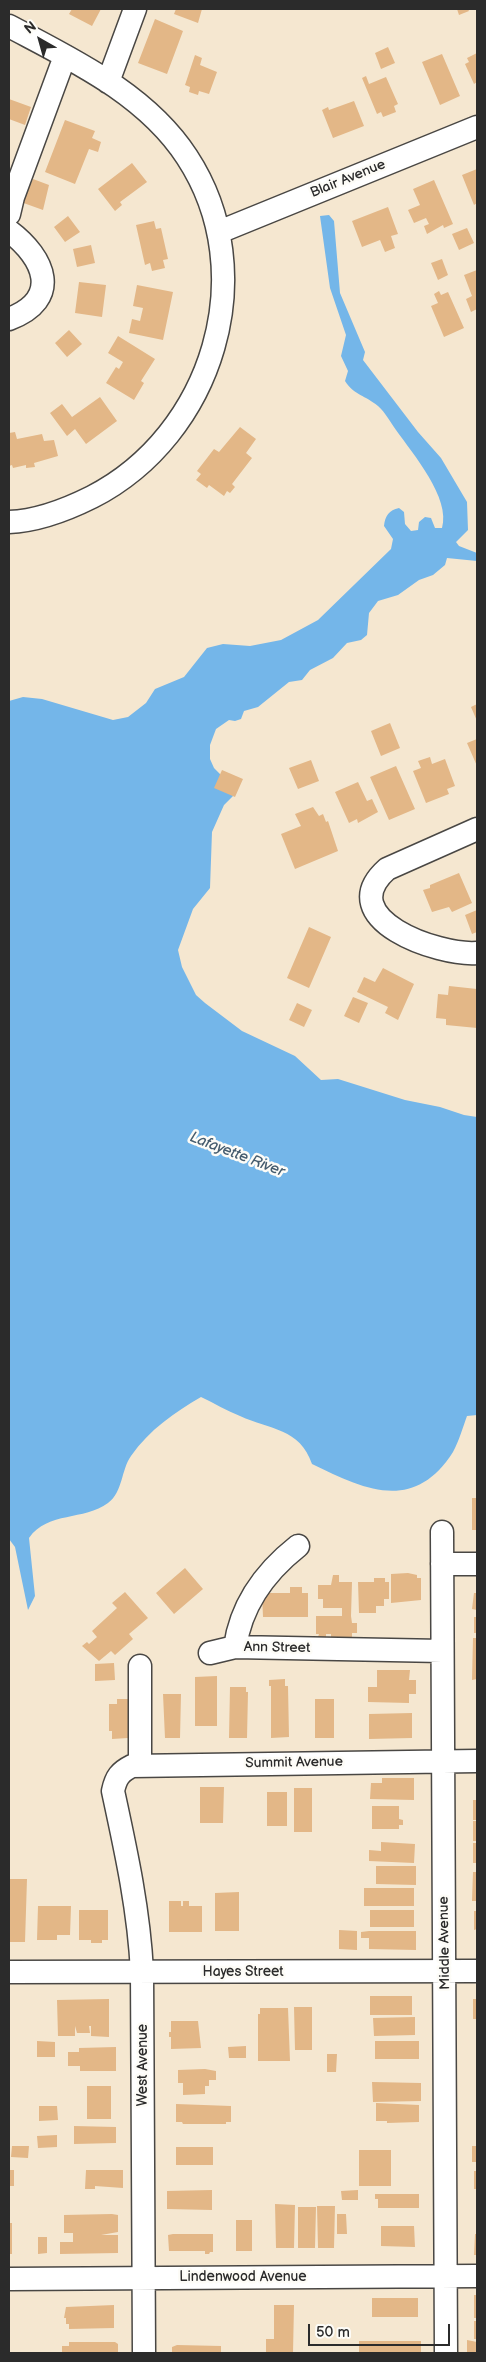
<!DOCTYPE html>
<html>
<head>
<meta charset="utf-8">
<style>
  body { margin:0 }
  #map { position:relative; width:486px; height:2362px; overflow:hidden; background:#f5e7d0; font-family:"Balsamiq Sans",sans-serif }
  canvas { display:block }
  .frame { position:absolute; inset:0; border:10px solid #2b2b2b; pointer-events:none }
  .north { position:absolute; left:15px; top:15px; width:50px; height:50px; -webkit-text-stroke:4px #fdfcf7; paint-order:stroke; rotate:322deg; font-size:14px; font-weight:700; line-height:20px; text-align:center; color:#2b2b2b }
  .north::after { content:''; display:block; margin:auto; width:18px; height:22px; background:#2b2b2b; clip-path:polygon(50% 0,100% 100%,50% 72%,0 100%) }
  .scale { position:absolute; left:308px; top:2324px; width:142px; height:22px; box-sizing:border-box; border:2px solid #2b2b2b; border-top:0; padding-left:6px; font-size:15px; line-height:18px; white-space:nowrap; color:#2b2b2b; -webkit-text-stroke:4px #fdfcf7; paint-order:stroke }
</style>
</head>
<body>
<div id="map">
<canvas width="486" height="2362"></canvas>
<div class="frame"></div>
<div class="north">N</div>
<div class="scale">50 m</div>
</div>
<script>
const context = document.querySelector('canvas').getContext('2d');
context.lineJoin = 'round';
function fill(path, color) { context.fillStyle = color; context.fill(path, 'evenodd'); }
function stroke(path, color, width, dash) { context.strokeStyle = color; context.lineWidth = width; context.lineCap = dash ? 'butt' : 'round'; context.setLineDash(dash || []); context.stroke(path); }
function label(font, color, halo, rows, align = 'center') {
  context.font = font + ' "Balsamiq Sans",sans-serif'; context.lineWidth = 5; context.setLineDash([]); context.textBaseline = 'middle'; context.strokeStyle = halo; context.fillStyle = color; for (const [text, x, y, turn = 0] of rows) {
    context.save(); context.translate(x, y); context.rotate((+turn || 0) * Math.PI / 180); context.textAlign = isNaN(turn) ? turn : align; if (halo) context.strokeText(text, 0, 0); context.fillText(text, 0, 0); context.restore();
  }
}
fill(new Path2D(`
  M329,215L334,221L340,293L365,352L363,360L418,432L441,458L467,502L468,530L456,542L459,546L477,553V561L447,558L445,565L433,575L419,580L398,595L378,601L369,613L367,635L361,640L347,643L333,658L310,670L302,680L289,682L258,707L244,711L241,719L235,721L229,720L216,729L210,745V759L214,768L225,779L233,796L224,805L212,832L210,888L193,909L178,950L182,967L196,995L205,1003L242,1031L295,1056L321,1080L338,1079L405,1100L440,1107L464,1115L477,1117V1415L467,1416C463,1427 459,1441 453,1452C414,1513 365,1490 312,1464C300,1428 270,1430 240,1416C227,1411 214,1403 201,1397C175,1412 149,1430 131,1456C121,1470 123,1492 108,1503C84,1521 48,1511 29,1538L35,1596L28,1610L15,1547L9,1539V701L23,697L42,699L113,720L128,717L146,703L155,689L184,677L207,648L223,644L250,646L281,640L318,620L391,549L393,539L384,526C385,516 389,510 399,508L404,512L405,524L411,531L418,530L419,522L425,517L431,518L435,528H442C451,498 413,454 396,430C391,423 385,412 378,406C365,395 355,396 345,381L348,371L341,356L346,335L330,288L320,216Z`), '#74b6e9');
fill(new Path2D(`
  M72,9H101L92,26L69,14Z
  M176,9H202L198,23L174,14Z
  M457,9H468L469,11L459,15Z
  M155,19L183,31L167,74L138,63Z
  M388,47L395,63L381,69L375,53Z
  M477,53V82L474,84L465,64L469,62L467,58Z
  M442,54L460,96L440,105L422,62Z
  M195,55L202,58L200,65L217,72L209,94L199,91L198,95L189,92L190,87L185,85Z
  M366,76L369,84L386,77L398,104L394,106L396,112L383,117L381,112L377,114L362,78Z
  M9,99L31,107L25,125L9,119Z
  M354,101L364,126L333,138L322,110L328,107L329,110Z
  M65,120L95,131L92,138L101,142L98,152L89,149L75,184L45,172Z
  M132,163L147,182L120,202L122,205L115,211L98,189Z
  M477,169V203L474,205L462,175Z
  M33,179L49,185L43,210L18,201L25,185L30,186Z
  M434,180L453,224L444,228L443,225L427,234L424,226L429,224L426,218L414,223L408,210L420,205L413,189Z
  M388,207L398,234L391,236L395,248L385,252L380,240L362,247L352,221Z
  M68,216L80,232L65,242L54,227Z
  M154,221L156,229L161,228L168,259L163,260L165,268L152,271L150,263L145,265L136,225Z
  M467,228L474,243L459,250L452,234Z
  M91,245L95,263L77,267L73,249Z
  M442,259L448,275L438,280L431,263Z
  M477,270V309L471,312L466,299L472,296L464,275Z
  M79,282L106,285L102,317L75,313Z
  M137,285L173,292L163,340L129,333L132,319L140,321L143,308L133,306Z
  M439,291L441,295L448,292L464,328L444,337L431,306L438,303L434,294Z
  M69,330L82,344L67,357L55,343Z
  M118,336L155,359L141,381L144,383L134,400L106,383L116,367L119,369L123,362L108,353Z
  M100,397L117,421L86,444L75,429L67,436L50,413L62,404L72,417Z
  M240,427L256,439L246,453L252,458L232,484L235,487L230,493L227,491L224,496L209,485L207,488L196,480L201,474L197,471L214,449L219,452Z
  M15,432L17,439L42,434L44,441L54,440L58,456L34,463L35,467L26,468V465L13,468L12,465L9,466V433Z
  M477,704V721L471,707Z
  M390,723L400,748L381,756L371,731Z
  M477,739V766L467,743Z
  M430,757L432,764L445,759L455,786L447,789L449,794L426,803L413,771L421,768L418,761Z
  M311,760L319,781L298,789L289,768Z
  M396,766L415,809L389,820L370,777Z
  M222,770L243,779L235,797L214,788Z
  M358,782L367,801L372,799L378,812L358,823L357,819L349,823L335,792Z
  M313,807L319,816L323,814L326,822L328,821L338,851L295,869L281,834L301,826L295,814Z
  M459,873L472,903L452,912L449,907L432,912L423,890L430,888V885Z
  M477,910V932L472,934L465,915Z
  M309,927L331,937L309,988L287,978Z
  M383,968L414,984L398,1020L385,1013L388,1007L357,992L364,977L375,982Z
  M449,986L477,989V1028L446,1025V1019L436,1018L438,994L448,995Z
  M353,997L368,1003L359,1023L344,1016Z
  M297,1003L312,1010L304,1027L289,1020Z
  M472,1498H477V1530H472Z
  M185,1568L203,1589L174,1614L156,1593Z
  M408,1573L417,1575V1578H421V1600L391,1603V1574Z
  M333,1575H339V1582H352L351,1616L352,1623H357V1633H352V1637L331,1638V1634H326V1637H318L319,1634H316V1616H342V1608H323V1599H318V1585H331Z
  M374,1578H385V1582H389V1599H384V1606H376V1613H359L358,1582H374Z
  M290,1587H302V1593H308V1617H263L262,1593H290Z
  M125,1592L148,1618L129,1634L133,1639L115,1655L111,1651L99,1661L82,1646L87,1642L89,1644L97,1637L92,1631L117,1608L112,1603Z
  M474,1593H477V1610L472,1609Z
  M474,1617H477V1633H474Z
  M473,1638H477V1679L472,1680Z
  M114,1663L115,1680L95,1681V1664Z
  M377,1670H410L409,1680H416V1694H409V1703L368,1702V1687H377Z
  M217,1676V1726H195V1677Z
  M285,1679V1686H288L289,1737L271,1738V1686H269V1680Z
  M230,1687H246V1692H248L247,1738H229Z
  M163,1694H181L180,1738H165Z
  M117,1699H129L128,1738L112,1739V1731H109V1704H117Z
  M315,1699H334V1738H315Z
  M412,1713V1738L369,1739V1714Z
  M382,1778H414V1800L370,1799L371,1783H382Z
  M200,1787H224L223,1823H200Z
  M294,1788H312V1832H294Z
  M267,1792H287V1826H267Z
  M473,1800H477V1820H473Z
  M372,1806H399V1819L403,1820V1825H399V1829H372Z
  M473,1821H477V1841H473Z
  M381,1842L415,1844L414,1863L369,1861V1850L381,1851Z
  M473,1843H477V1863H473Z
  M376,1866H416V1885L376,1884Z
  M473,1872H477V1901H472Z
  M9,1879H27L25,1942H9Z
  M364,1888H414V1906H364Z
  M239,1892V1931H215V1893Z
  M169,1901H181V1906H183V1901H189V1906H202V1932H169Z
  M38,1906H71L70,1935H57V1940H37Z
  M79,1910H108V1940H102V1943H91V1940H79Z
  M370,1910H414V1927H370Z
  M474,1911H477V1929L474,1930Z
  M339,1930L357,1931V1950L339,1949Z
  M369,1931H416V1950L369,1949V1938H361V1932Z
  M370,1996H412V2015H370Z
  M109,1999V2037L91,2036V2026H89L90,2033H77L75,2026V2036H58L57,2000Z
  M473,1999H477V2019H473Z
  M294,2007H312V2050H295Z
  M260,2008H288L290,2061H258V2014H260Z
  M415,2017V2035L374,2036L373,2018Z
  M171,2021H198L201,2048L171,2049V2037H169V2032H171Z
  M37,2041L55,2042V2057H37Z
  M375,2041H419V2059H375Z
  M246,2046V2058H229L228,2047Z
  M116,2047V2071H80V2066H68V2052H79V2048Z
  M327,2054H337L336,2072H327Z
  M205,2069L216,2071V2080H209V2086H205V2094L183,2095V2083H178V2070Z
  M372,2082L421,2083V2101L373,2102Z
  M87,2086H111V2119H87Z
  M376,2103L419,2105V2122L387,2123V2121H376Z
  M176,2104L231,2106V2122H226V2124H183L182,2122H176Z
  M39,2106H57L58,2120L39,2121Z
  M74,2126L116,2127V2143L74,2144Z
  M57,2135V2147L38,2148L37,2136Z
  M12,2146H29L28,2158L11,2157Z
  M472,2146H477V2162H472Z
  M176,2147H213V2165H176Z
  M359,2150H391V2186H359Z
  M9,2170H14V2186H9Z
  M86,2170H123V2188L95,2186V2189H85Z
  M474,2171H477V2189H474Z
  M212,2190V2210L167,2209V2191Z
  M358,2190V2200H342L341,2191Z
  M375,2194H419V2208H378V2199H375Z
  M275,2204L295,2205L294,2248H276Z
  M317,2206H335L334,2248H318Z
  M298,2207H316L315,2248H298Z
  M112,2214L118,2215V2232L101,2235H118V2253L60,2254V2242H73V2233H64V2215Z
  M337,2214H346L347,2234H337Z
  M236,2220H252V2251H236Z
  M9,2223H12V2254H9Z
  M381,2226H414L415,2247L381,2246Z
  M173,2234H213V2252H210L209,2254H205V2251H169L168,2235Z
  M475,2234H477V2255H474Z
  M38,2237H47V2253L38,2254Z
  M474,2295H477V2318H474Z
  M372,2298H418V2317H372Z
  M114,2305V2328L69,2329V2324H66V2318H64L66,2307Z
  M274,2305H294L293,2353H266V2339H274Z
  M474,2321H477V2339H474Z
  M467,2340L477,2342V2353H467Z
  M359,2341H421V2353H359Z
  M69,2342H115L118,2344V2353H62V2346H69Z
  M177,2345L221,2346V2353H172V2347Z`), '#e3b787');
const minor = new Path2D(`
  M9,26C73,60 146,94 187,157C263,273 213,435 92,497C66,510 38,521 9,522
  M108,82L135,9
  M9,214L13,197L65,56
  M9,231C45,258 62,299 9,319
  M219,232L477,127
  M477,829L387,869C331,919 439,956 477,953
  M442,1532L446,2353
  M442,1564H477
  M235,1647C241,1605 265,1572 298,1546
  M210,1653L235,1647L442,1651
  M140,1765V1666
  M9,1972L477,1971
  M9,2279L477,2276
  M144,2353L142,1972C139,1910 126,1851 113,1791C116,1777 120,1772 132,1766L477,1761`);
stroke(minor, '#494744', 25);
stroke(minor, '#fff', 22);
label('14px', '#2b2b2b', '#fdfcf7', [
  ["Blair Avenue",348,179,-22],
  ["Ann Street",277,1648,1],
  ["Summit Avenue",294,1763,-1],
  ["Middle Avenue",445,1943,-91],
  ["Hayes Street",243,1972],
  ["West Avenue",143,2065,-90],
  ["Lindenwood Avenue",243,2277]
]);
label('italic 15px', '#455c6e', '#fdfcf7', [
  ["Lafayette River",237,1155,21]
]);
</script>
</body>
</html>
